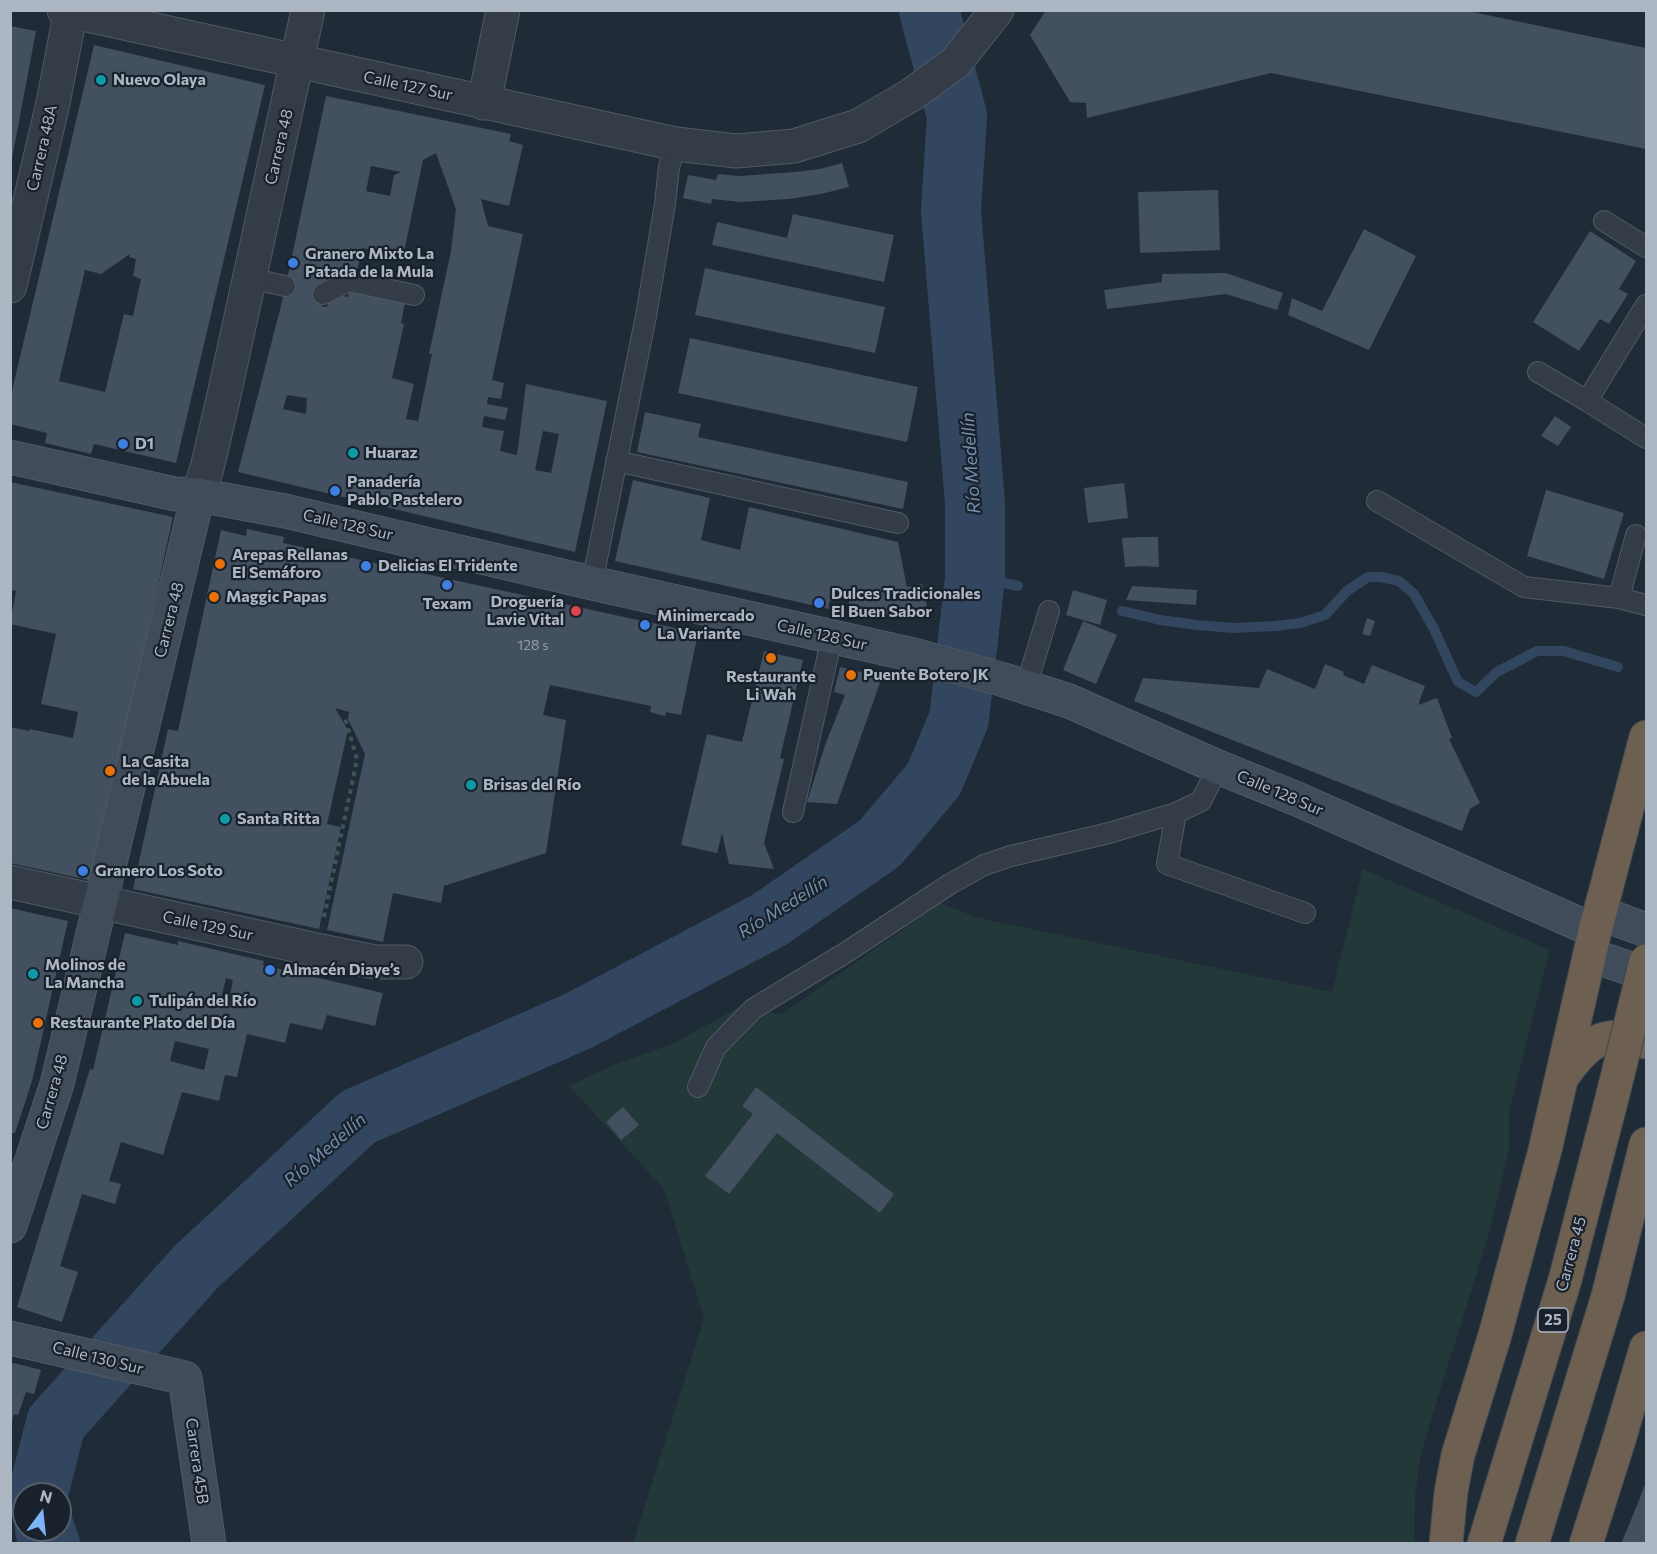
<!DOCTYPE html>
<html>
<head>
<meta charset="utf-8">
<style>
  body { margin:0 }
  #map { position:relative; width:1657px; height:1554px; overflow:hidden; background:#1f2b37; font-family:Commissioner,sans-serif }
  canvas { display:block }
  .frame { position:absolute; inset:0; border:12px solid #adb7c4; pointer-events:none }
  .north { position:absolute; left:12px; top:1482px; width:60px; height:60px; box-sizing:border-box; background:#19212c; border:2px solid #545d69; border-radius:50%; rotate:15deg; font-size:16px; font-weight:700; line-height:24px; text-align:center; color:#adb7c4 }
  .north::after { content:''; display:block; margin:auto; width:21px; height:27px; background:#7eb4f8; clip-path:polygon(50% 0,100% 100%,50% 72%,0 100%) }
</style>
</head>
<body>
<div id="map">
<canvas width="1657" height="1554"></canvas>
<div class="frame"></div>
<div class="north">N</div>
</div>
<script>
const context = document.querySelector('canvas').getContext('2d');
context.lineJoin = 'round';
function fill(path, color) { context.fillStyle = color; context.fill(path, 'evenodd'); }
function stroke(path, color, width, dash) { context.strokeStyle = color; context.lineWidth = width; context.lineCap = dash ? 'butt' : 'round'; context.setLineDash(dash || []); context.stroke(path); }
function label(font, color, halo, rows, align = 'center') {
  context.font = font + ' Commissioner,sans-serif'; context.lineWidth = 4.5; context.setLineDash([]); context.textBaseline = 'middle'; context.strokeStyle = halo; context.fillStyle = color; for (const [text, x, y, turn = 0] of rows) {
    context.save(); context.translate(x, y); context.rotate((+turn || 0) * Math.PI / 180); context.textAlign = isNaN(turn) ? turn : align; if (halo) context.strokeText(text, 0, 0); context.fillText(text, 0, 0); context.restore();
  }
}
fill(new Path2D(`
  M1363,869L1550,950L1509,1111V1150L1487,1240L1431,1420L1420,1459L1415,1497L1414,1543H633L704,1318L664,1189L569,1086L613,1065L672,1044L741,1006L780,1015L941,903L979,918L1332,992Z`), '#223839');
stroke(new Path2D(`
  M975,577L1018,586
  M1122,611L1160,620L1197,625L1233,628L1276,626L1300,623L1325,615L1347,591L1368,577H1381L1399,581L1414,594L1434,629L1458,682L1476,692L1497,672L1537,651H1564L1618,667`), '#32475f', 10);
stroke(new Path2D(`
  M38,1494L56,1423L196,1267L358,1117L578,1021L769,920L880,843L934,779L959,719L975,577V503L951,211L957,116L929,10
  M45,1530L50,1544`), '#32475f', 60);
fill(new Path2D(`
  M1046,10H1463L1646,48V149L1271,73L1087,118L1086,103L1070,102L1030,35Z
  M10,26L36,31L12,159H10Z
  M94,45L265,85L176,463L94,444L91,454L45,443L47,433L10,424V399ZM130,254L129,257L136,259L133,276L141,279L133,316L124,314L105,392L59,381L85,270L101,274Z
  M326,96L511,134L509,141L523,145L509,206L481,199L488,226L523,234L492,380L504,383L501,399L488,397L487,404L508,408L505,420L484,416L482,427L504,431L500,451L517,455L526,384L607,401L575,552L238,472L283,298ZM436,153L456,209L451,251L429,354H432L418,421L406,419L414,384L392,378L404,324L401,323L405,303L349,292L348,297L330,293L327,307L321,306L328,269L350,274L351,270L357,271L362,248L403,257L423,160ZM371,166L401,172L394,175L390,196L366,191ZM287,395L307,398L306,414L283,409ZM543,431L559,434L551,473L535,470Z
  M842,163L849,187L821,194L789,199L741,202L712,199L711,204L683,198L688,175L716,180L718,174L740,176L794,172L820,169Z
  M1218,190L1220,250L1140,253L1138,192Z
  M793,214L894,235L884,282L712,245L717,222L787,238Z
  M1364,229L1416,256L1369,350L1288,315L1292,298L1322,311Z
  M1590,231L1636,261L1619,289L1628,294L1609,324L1600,319L1579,351L1533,322Z
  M705,268L885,307L875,353L695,315Z
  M1226,273L1283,293L1277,310L1226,294L1107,309L1104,290L1162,282V274Z
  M690,338L918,387L907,442L678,393Z
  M645,412L701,424L698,437L908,482L903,509L637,452Z
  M1555,416L1571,427L1558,446L1541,436Z
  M633,480L710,498L701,540L740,550L749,507L898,542L907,587L922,584L927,606L876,618L852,615L848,598L829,602V609L615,561Z
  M10,482L173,517L93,881L10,863V727L30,731V729L73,738L78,712L41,704L56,634L10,624L16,591L10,590Z
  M1124,483L1128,518L1088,523L1084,488Z
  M1546,490L1624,513L1604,579L1527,556Z
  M247,529L284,537L283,543L698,633L681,715L666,712L665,716L650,712L651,706L550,685L543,715L566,720L546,853L444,886L441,903L393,893L383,942L327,930L365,754L348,719L349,712L335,708L348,730L327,824L341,827L319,929L133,889L168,729L178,731L221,530L246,536Z
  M1141,537H1158L1159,567L1144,566L1125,567L1122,538Z
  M1132,586L1197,590L1196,605L1126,600Z
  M1073,590L1107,600L1100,625L1066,615Z
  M1367,618L1375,621L1370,636L1362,634Z
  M1083,621L1117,635L1096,684L1063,670Z
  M764,651L803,660L780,758L784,759L764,843L774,869L729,864L722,833L717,853L681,845L707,734L742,742Z
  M1325,664L1344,672L1343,675L1364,684L1372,665L1425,686L1418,705L1437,698L1452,738L1449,739L1480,803L1470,809L1462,831L1134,701L1143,678L1259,688L1267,669L1315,689Z
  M840,667L882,677L837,804L807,802L825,745L845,695L834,692Z
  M10,908L68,921L32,1081L15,1133H10Z
  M125,933L178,945V941L264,961L263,965L383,993L375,1026L327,1015L322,1030L290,1023L285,1043L247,1034L237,1077L225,1075L219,1101L182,1092L163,1155L121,1142L109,1181L121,1184L115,1204L82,1194L60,1266L78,1272L62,1322L17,1307L90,1069L93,1070ZM226,978L233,980L229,1000L221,999ZM175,1041L209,1049L204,1070L170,1061Z
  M756,1087L894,1194L880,1213L777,1133L729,1194L705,1176L753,1114L742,1106Z
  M623,1107L639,1125L621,1140L606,1122Z
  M10,1362L41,1370L34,1394L26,1392L18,1415L14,1414L11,1425Z
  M1646,1482V1544H1621L1635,1510Z`), '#42505f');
const lane = new Path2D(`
  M1604,221L1646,247
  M249,278L285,286
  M323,294L349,281L414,295
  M1646,305L1587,401L1646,438
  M1538,372L1587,401
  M616,461L898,523
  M1377,501L1524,587L1619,598L1646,605
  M592,583L646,316L665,204L669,167L676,144
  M1619,598L1636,535
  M1026,687L1049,611
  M793,812L832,637
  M1176,813L1167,864L1305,913
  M698,1087L716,1047L753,1009L845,953L950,884L984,865L1011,856L1109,833L1176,813L1201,801L1218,767`);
const street = new Path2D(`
  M64,10L676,144L736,151L794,146L858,126L911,95L956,62L997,10
  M484,103L503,10
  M10,286L53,103L71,10
  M198,495L207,468L222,404L308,10
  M10,882L317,950L375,962H406`);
const secondary = new Path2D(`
  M10,457L175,494L198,495L285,511L592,583L914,655L1004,680L1069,701L1218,767L1297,799L1595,931
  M1600,913L1646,930
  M1590,955L1646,974
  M10,1226L57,1084L198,495
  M10,1338L185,1378L209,1544`);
const highway = new Path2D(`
  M1563,1076C1588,1041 1602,1030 1646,1042
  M1446,1544L1451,1492L1458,1455L1495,1335L1545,1150L1595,931L1646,737
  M1484,1544L1565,1280L1613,1094
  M1532,1544L1608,1296L1646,1144
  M1586,1544L1619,1440L1646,1348`);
stroke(lane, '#505a65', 22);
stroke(street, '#505a65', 35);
stroke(secondary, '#505a65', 35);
stroke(highway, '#3e4752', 35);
stroke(new Path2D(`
  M324,917L357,759L345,718`), '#3f5455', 4, [4.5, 4.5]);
stroke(lane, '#333c47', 20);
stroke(street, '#333c47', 33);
stroke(secondary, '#414c5a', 33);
stroke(highway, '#6d6050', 33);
const highwayBridge = new Path2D(`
  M1613,1094L1646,961`);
stroke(highwayBridge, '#3e4752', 35, []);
stroke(highwayBridge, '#6d6050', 33);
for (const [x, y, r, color] of [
  [101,80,6,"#0f9aa8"],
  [293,263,6,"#3f7fe0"],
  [123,444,6,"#3f7fe0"],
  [353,453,6,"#0f9aa8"],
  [335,491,6,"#3f7fe0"],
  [220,564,6,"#e8710a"],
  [366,566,6,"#3f7fe0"],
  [447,585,6,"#3f7fe0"],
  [214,597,6,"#e8710a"],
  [819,603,6,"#3f7fe0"],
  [576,611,6,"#e0444e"],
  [645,625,6,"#3f7fe0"],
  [771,658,6,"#e8710a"],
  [851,675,6,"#e8710a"],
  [110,771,6,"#e8710a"],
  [471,785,6,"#0f9aa8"],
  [225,819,6,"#0f9aa8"],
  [83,871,6,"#3f7fe0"],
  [270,970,6,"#3f7fe0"],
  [33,974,6,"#0f9aa8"],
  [137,1001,6,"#0f9aa8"],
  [38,1023,6,"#e8710a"]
]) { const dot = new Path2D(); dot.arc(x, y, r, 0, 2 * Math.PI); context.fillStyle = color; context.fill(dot); stroke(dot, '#19212c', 2); }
label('14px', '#929dab', null, [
  ["128 s",533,645]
]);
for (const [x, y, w] of [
  [1553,1320,30]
]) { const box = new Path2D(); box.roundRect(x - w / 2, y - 12, w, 24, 4.5); context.fillStyle = '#19212c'; context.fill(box); stroke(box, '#adb7c4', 1.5); }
label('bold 15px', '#adb7c4', null, [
  ["25",1553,1320]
]);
label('bold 16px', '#adb7c4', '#19212c', [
  ["Nuevo Olaya",113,80],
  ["Granero Mixto La",305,254],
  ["Patada de la Mula",305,272],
  ["D1",135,444],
  ["Huaraz",365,453],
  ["Panadería",347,482],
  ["Pablo Pastelero",347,500],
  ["Arepas Rellanas",232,555],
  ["El Semáforo",232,573],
  ["Delicias El Tridente",378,566],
  ["Dulces Tradicionales",831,594],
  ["El Buen Sabor",831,612],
  ["Maggic Papas",226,597],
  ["Droguería",564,602,"right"],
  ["Lavie Vital",564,620,"right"],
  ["Texam",447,604,"center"],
  ["Minimercado",657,616],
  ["La Variante",657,634],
  ["Puente Botero JK",863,675],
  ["Restaurante",771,677,"center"],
  ["Li Wah",771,695,"center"],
  ["La Casita",122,762],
  ["de la Abuela",122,780],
  ["Brisas del Río",483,785],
  ["Santa Ritta",237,819],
  ["Granero Los Soto",95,871],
  ["Molinos de",45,965],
  ["La Mancha",45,983],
  ["Almacén Diaye’s",282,970],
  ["Tulipán del Río",149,1001],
  ["Restaurante Plato del Día",50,1023]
], 'left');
label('16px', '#adb7c4', '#19212c', [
  ["Calle 127 Sur",408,86,12],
  ["Carrera 48",279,147,-77],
  ["Carrera 48A",42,148,-77],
  ["Calle 128 Sur",348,525,13],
  ["Carrera 48",169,620,-76],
  ["Calle 128 Sur",822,635,13],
  ["Calle 128 Sur",1280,793,23],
  ["Calle 129 Sur",208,926,12],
  ["Carrera 48",52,1092,-74],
  ["Carrera 45",1571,1254,-75],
  ["Calle 130 Sur",98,1358,14],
  ["Carrera 45B",197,1461,82]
]);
label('italic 18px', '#748fad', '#19212c', [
  ["Río Medellín",971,463,-94],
  ["Río Medellín",783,907,-32],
  ["Río Medellín",325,1150,-41]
]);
</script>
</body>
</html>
